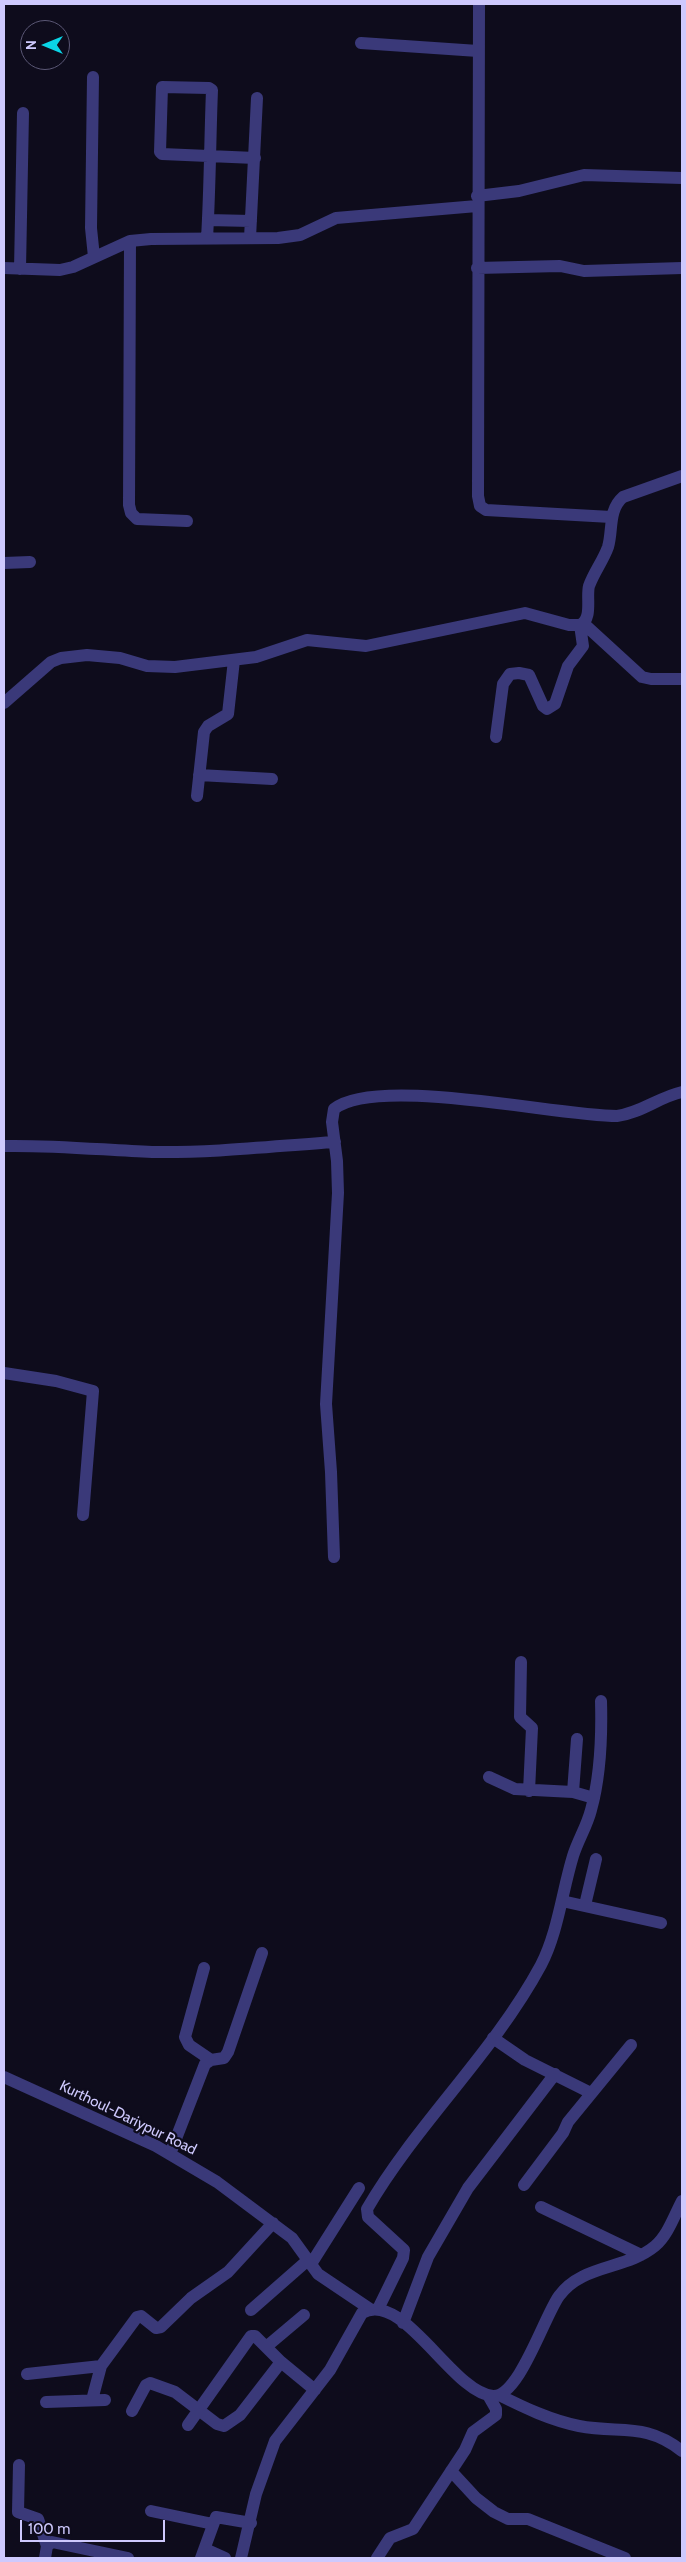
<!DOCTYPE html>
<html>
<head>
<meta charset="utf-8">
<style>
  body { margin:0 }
  #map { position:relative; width:686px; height:2562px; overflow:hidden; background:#0e0c1c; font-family:Cabin,sans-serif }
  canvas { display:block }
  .frame { position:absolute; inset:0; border:5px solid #cec9fd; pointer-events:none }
  .north { position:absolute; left:20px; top:20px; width:50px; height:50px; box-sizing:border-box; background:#0e0c1c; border:1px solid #5b5876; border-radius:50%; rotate:270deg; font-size:14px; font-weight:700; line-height:20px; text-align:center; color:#cec9fd }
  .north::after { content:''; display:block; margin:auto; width:18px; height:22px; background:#0ad5e7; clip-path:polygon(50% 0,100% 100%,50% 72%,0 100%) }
  .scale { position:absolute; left:20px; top:2520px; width:145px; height:22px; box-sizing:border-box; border:2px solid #cec9fd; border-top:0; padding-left:6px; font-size:15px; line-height:18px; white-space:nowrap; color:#cec9fd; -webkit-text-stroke:4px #0e0c1c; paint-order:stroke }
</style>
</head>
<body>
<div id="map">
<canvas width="686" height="2562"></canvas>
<div class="frame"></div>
<div class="north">N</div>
<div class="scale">100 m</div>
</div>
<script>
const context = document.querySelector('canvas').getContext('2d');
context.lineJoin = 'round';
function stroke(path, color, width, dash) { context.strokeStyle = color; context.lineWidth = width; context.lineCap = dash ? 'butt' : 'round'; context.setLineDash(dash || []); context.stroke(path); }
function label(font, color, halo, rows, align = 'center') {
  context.font = font + ' Cabin,sans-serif'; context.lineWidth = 4.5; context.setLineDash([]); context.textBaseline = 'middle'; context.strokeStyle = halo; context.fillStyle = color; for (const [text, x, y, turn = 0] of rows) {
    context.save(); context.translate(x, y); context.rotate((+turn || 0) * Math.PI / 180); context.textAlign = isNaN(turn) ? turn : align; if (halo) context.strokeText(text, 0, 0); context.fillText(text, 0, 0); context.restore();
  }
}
stroke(new Path2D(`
  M479,4L478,496L480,506L486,510L611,517
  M361,43L478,51
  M93,77L91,228L94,257
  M477,196L519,191L584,175L682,178
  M208,220L251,221
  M207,238C210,189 210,140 212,90L209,88L162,87L160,152L162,154L255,158
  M250,238L257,98
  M130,241L129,505L131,513L137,519L187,521
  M4,268L60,270L73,267L130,241L151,239L278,238L300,235L336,218L477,206
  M477,268L560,266L584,271L682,268
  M20,269L23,113
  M4,563L30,562
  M583,623L642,677L651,679H682
  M4,703L51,662L61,658L87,655L120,658L147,666L175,667L256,657L307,640L366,646L525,613L569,625H580C593,619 586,597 589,586C594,572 603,561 608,547C613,530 608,510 623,497L682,476
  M496,737L503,684L510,674L519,673L529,675L543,706L547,709L555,704L568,666L583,646L580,625
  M199,775L272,779
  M197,796L204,732L208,726L228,714L234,660
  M4,1146C54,1145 103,1150 152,1152C213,1153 275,1146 335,1142
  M4,1373L56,1381L93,1391L83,1515
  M334,1557L331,1472L326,1404L338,1193L337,1161L332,1122L334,1109C377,1075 557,1116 617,1116C641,1113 659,1097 682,1092
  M521,1662L520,1717L532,1728L529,1791
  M489,1777L515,1789L573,1792L594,1798
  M573,1792L577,1739
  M562,1901L661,1923
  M585,1905L596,1859
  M204,1968L185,2037L189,2045L211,2060
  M493,2038L525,2060L591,2093
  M4,2077L156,2146L217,2182L292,2238L318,2274L370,2309
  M170,2154L205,2064L211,2060L224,2058L228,2052L262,1953
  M524,2185L563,2133L568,2122L631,2045
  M541,2207L641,2255
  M311,2264L359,2188
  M378,2309L403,2258L404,2250L368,2217L367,2209C417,2123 493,2054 541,1965C558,1932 562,1892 573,1856C578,1840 587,1826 591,1810C601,1774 602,1737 601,1701
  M251,2310L308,2260
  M403,2323L428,2257L468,2188L555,2074
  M266,2347L304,2315
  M27,2374L101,2366L137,2317L141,2316L156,2328L161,2327L191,2298L228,2272L273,2223
  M499,2395C525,2408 550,2420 579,2426C620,2434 645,2422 682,2451
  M92,2400L101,2366
  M46,2402L105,2400
  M132,2411L146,2385L150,2383L175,2392L217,2424L224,2426L240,2415L281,2362
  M188,2425L251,2336H255L281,2362L315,2390
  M19,2465L18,2512L38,2519L47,2546
  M451,2471L476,2498L494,2512L508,2519H528L625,2558
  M151,2511L213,2524
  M205,2549L225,2558
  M45,2558L47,2546L52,2542L128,2558
  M201,2558L216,2517L251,2523
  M241,2558L256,2494L275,2441L330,2370L362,2313C403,2289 452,2393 493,2396C519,2397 544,2317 559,2296C582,2264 626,2270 655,2246C668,2235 674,2216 682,2201
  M377,2558L390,2538L413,2529L465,2450L473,2432L496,2415V2409L488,2395`), '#3a3979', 12);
label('15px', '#cec9fd', '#0e0c1c', [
  ["Kurthoul-Dariypur Road",128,2118,26]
]);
</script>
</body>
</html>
